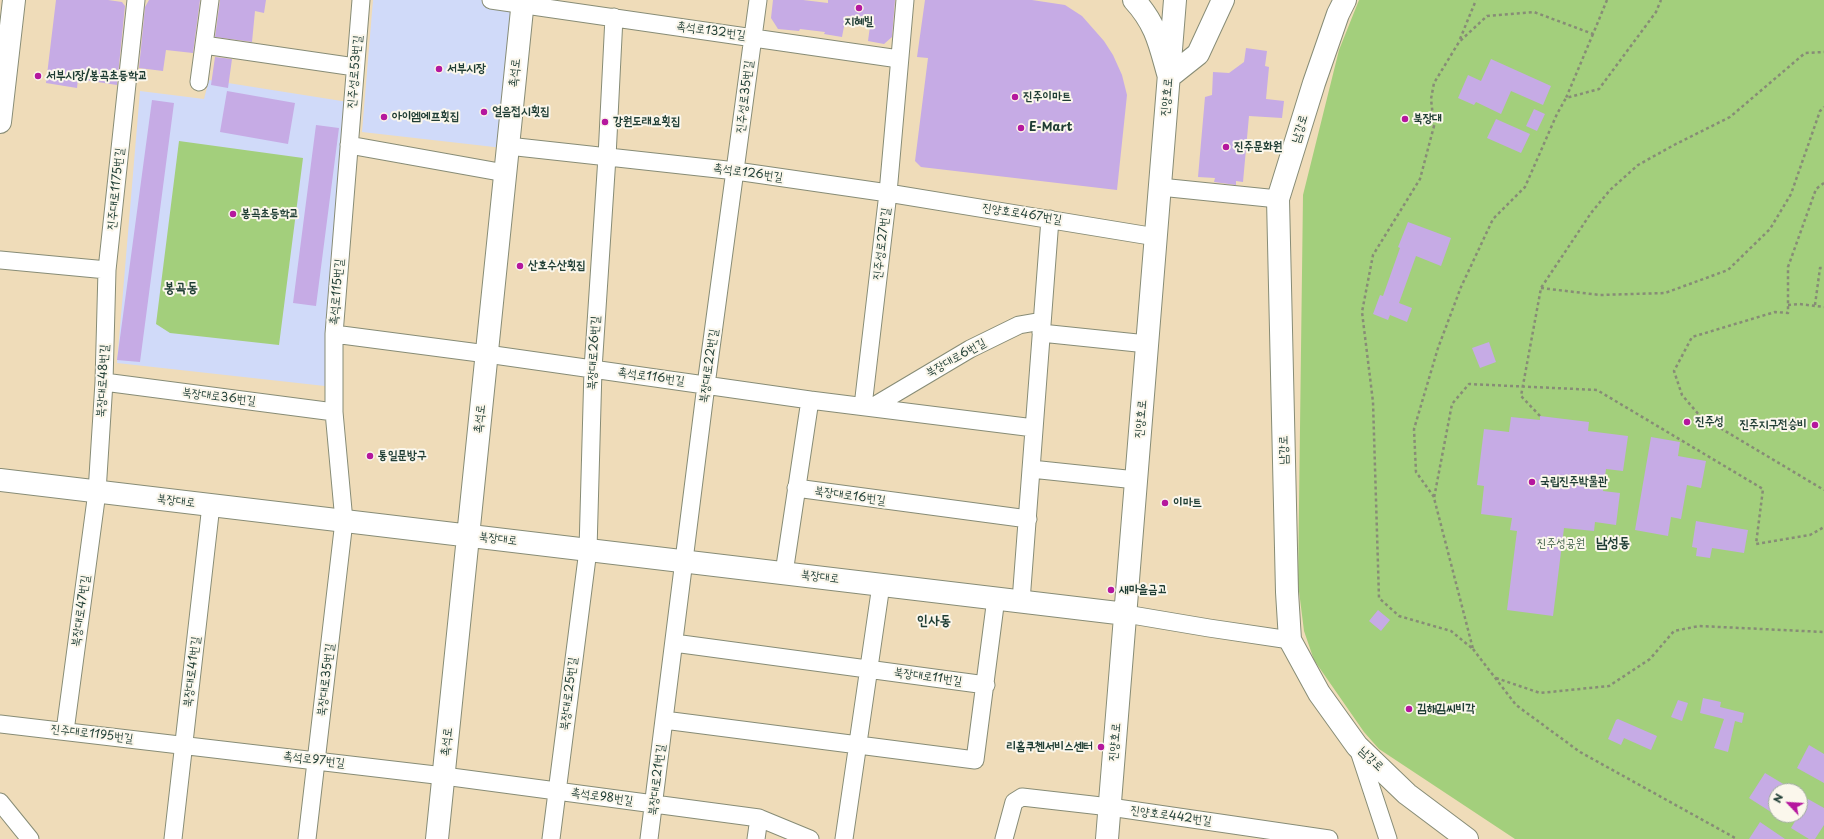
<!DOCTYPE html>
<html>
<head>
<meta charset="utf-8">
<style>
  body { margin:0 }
  #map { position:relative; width:1824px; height:839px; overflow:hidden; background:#efdcb9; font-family:"Playpen Sans",sans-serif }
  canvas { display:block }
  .north { position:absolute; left:1768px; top:783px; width:40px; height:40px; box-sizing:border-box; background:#fbf7ec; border:1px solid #a3ada2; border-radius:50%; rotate:295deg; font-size:11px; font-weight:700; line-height:16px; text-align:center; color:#1f3d34 }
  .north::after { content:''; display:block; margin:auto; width:14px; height:18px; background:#b5179e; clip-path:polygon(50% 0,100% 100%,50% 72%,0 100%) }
</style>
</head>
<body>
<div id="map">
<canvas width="1824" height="839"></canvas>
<div class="north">N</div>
</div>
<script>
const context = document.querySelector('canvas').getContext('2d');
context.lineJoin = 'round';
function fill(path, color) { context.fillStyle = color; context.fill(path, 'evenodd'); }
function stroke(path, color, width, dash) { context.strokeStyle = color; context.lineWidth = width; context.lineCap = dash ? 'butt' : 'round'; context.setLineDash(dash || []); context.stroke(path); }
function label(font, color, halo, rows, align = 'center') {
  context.font = font + ' "Playpen Sans","Poor Story",sans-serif'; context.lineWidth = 4; context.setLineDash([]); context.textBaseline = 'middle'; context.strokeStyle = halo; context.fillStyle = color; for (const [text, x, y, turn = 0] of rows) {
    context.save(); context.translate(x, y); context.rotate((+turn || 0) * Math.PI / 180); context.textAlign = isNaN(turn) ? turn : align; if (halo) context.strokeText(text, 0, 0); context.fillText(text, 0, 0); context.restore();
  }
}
fill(new Path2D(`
  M373,0H514L503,148L362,132Z
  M209,80L348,102L334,387L117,363L140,91L204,99Z`), '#d0daf9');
fill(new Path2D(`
  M1359,0H1824V839H1515L1379,749L1364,732L1314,660L1304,631L1298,583L1303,195L1339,50ZM1776,791H1800V815H1776Z
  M179,141L303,158L279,345L170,333L156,324Z`), '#a3cf7c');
fill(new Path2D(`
  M56,0H108L122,2L125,6L117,85L78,79L77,88L46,83Z
  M149,0H200L193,53L166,50L163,71L139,68L145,7Z
  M220,0H266L264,13L255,11L252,42L215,37Z
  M773,0H803L828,3V0H895L892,37L884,44L868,41L871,19L846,16L842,37L824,34L825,32L800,29L799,31L778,29L771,18Z
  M925,0H1032L1065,5L1082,16L1104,41L1113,55L1122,75L1127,95L1117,190L921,167L915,161L928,58L917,57Z
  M1246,48L1267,51L1265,66L1269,67L1266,99L1284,101L1282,118L1249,116L1243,182L1236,181V185L1214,182L1215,178L1198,177L1205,97L1212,95L1213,72L1229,73L1244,62Z
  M215,57L232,59L228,88L211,85Z
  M1491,59L1551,86L1543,105L1511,91L1501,114L1476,102L1474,105L1458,98L1468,75L1481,81Z
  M227,91L295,103L288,144L220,132Z
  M152,100L174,103L140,362L117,360Z
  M1534,109L1545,114L1537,131L1526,126Z
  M1496,119L1530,134L1521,153L1487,138Z
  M316,125L339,128L316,306L293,303Z
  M1408,222L1451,238L1441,266L1416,256L1399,303L1412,308L1407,322L1390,315L1388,320L1373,314L1380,295L1383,296L1400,248L1398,247Z
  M1489,342L1496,362L1480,368L1472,348Z
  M1540,416L1589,422L1588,431L1628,436L1623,471L1606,469L1603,491L1620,493L1616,525L1595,522L1594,531L1564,528L1553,616L1507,610L1517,531L1510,530L1512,518L1481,514L1484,486L1477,485L1484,429L1509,432L1511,417L1540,420Z
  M1651,437L1680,442L1678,456L1706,461L1701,488L1687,485L1681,519L1671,517L1668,536L1635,530Z
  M1696,521L1748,530L1744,553L1712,548L1710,558L1696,556L1697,548L1692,547Z
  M1378,610L1390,620L1381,631L1369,621Z
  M1703,698L1721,702L1720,707L1744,713L1742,723L1735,721L1728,752L1714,748L1724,719L1700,713Z
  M1678,700L1688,703L1682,721L1671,717Z
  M1618,719L1657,736L1651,750L1624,738L1621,745L1608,739L1616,720Z
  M1809,745L1824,754V783L1797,768Z
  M1765,773L1795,791H1776V803L1771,812L1749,798Z
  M1808,799L1824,808V825L1815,839H1809L1791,828Z
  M1760,822L1785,839H1749Z`), '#c6abe5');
const minor = new Path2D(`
  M491,0L899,59
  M204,45L355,67
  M199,82L210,0
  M349,145L505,173
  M508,146L736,171L888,193L1156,237
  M1160,187L1278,199
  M0,260L107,270
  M1041,333L1147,344
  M334,334L487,354L810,400L1034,428
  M104,382L334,412
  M863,406L888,193L905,0
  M874,406L970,349L1019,325L1042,321
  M1031,469L1136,480
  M796,488L1028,519
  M784,573L810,400
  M1021,601L1050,219
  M1126,614L1209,628L1290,640
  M674,643L986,685
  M664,720L975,760L996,598
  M0,724L444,776L759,818L810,839
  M65,731L97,492L104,382L107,270L136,0
  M1358,748L1388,839
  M0,802L30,839
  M173,839L211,505
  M307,839L344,521L334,412V334L361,0
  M551,839L588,550L593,369L607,157L614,17
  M649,839L706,385L758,0
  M756,839L759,818
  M844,839L881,585
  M1004,839L1014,802L1022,797L1110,807L1329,839`);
const tertiary = new Path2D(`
  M1134,0C1157,25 1160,46 1169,77L1198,54L1223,0
  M1345,0L1338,14L1314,83L1278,199L1287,592L1290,640L1319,693L1357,746L1407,794L1467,839
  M0,122L14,0
  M0,480L1126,614
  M437,839L523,0
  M1107,839L1175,0`);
stroke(minor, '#878c76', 19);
stroke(tertiary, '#878c76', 24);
stroke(new Path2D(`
  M1607,0L1593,34L1534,12L1487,16L1459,42L1434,83L1431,99L1434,126L1420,179L1373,255L1362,312L1373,402L1379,598L1399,616L1451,631L1473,649L1434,498L1452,404L1469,384L1597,390L1763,489L1756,544L1810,535L1824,527
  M1593,34L1566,98L1599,89L1656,12L1661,0
  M1460,39L1476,0
  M1416,120L1434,126
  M1824,183L1816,189L1788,267V313L1775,312L1692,337L1674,371L1682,395L1700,416L1824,490
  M1541,288L1600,295L1665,293L1728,270L1770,229L1791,194L1820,111L1824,107
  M1788,305L1799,304L1824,307
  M1815,305L1820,268H1824
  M1540,416L1521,396L1541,288L1591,213L1610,190L1638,165L1674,145L1730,117L1805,53L1824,52
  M1434,497L1416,472L1414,429L1438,348L1461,287L1493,219L1525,187L1557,114L1566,98
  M1473,649L1516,705L1580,752L1737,839
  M1496,678L1540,693L1609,686L1650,659L1674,631L1699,626L1824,632`), '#878c76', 2.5, [3, 3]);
stroke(minor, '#fff', 17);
stroke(tertiary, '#fff', 22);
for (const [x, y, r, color] of [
  [859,8,4,"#b5179e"],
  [439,69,4,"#b5179e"],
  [38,76,4,"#b5179e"],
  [1015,97,4,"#b5179e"],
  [484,112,4,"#b5179e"],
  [384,117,4,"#b5179e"],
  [1405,119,4,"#b5179e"],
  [605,122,4,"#b5179e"],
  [1021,128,4,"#b5179e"],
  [1226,147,4,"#b5179e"],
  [233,214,4,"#b5179e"],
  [520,266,4,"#b5179e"],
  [1687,422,4,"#b5179e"],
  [1815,425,4,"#b5179e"],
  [370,456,4,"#b5179e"],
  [1532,482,4,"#b5179e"],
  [1165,503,4,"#b5179e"],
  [1111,590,4,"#b5179e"],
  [1409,709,4,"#b5179e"],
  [1101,747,4,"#b5179e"]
]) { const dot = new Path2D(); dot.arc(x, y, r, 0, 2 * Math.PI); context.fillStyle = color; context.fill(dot); stroke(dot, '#fbf7ec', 1.5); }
label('bold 12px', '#1f3d34', '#fbf7ec', [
  ["지혜빌",859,22,"center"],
  ["서부시장",447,69],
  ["서부시장/봉곡초등학교",46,76],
  ["진주이마트",1023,97],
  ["얼음접시횟집",492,112],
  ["아이엠에프횟집",392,117],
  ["북장대",1413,119],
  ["강원도래요횟집",613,122],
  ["E-Mart",1029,128],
  ["진주문화원",1234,147],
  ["봉곡초등학교",241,214],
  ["산호수산횟집",528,266],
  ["진주성",1695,422],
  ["진주지구전승비",1807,425,"right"],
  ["통일문방구",378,456],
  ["국립진주박물관",1540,482],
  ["이마트",1173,503],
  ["새마을금고",1119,590],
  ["김해김씨비각",1417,709],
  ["리홈쿠첸서비스센터",1093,747,"right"]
], 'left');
label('12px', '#1f3d34', '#fbf7ec', [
  ["촉석로132번길",711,31,8],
  ["진주성로53번길",355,72,-85],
  ["촉석로",515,73,-84],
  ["진주성로35번길",745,97,-83],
  ["진양호로",1167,97,-85],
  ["남강로",1300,129,-73],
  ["촉석로126번길",748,173,8],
  ["진주대로1175번길",116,189,-84],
  ["진양호로467번길",1022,214,9],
  ["진주성로27번길",882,244,-83],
  ["촉석로115번길",337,292,-85],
  ["북장대로26번길",594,353,-87],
  ["북장대로6번길",956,358,-29],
  ["북장대로22번길",709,366,-82],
  ["촉석로116번길",651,377,8],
  ["북장대로48번길",103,381,-87],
  ["북장대로36번길",219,397,7],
  ["촉석로",480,419,-84],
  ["진양호로",1141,419,-85],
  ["남강로",1284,450,-91],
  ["북장대로16번길",850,496,8],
  ["북장대로",176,501,7],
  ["북장대로",498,539,7],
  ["북장대로",820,577,7],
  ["북장대로47번길",81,611,-82],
  ["북장대로41번길",192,672,-83],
  ["북장대로11번길",928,677,8],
  ["북장대로35번길",326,680,-83],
  ["북장대로25번길",569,694,-83],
  ["진주대로1195번길",92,734,7],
  ["촉석로",447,742,-84],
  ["진양호로",1115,742,-85],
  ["남강로",1371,759,44],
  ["촉석로97번길",314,760,7],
  ["북장대로21번길",657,780,-83],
  ["촉석로98번길",602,797,8],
  ["진양호로442번길",1171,816,8]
]);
label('12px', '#395a42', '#fbf7ec', [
  ["진주성공원",1561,544]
]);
label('bold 14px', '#1f3d34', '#fbf7ec', [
  ["봉곡동",181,288],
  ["남성동",1613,543],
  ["인사동",934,621]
]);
</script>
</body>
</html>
